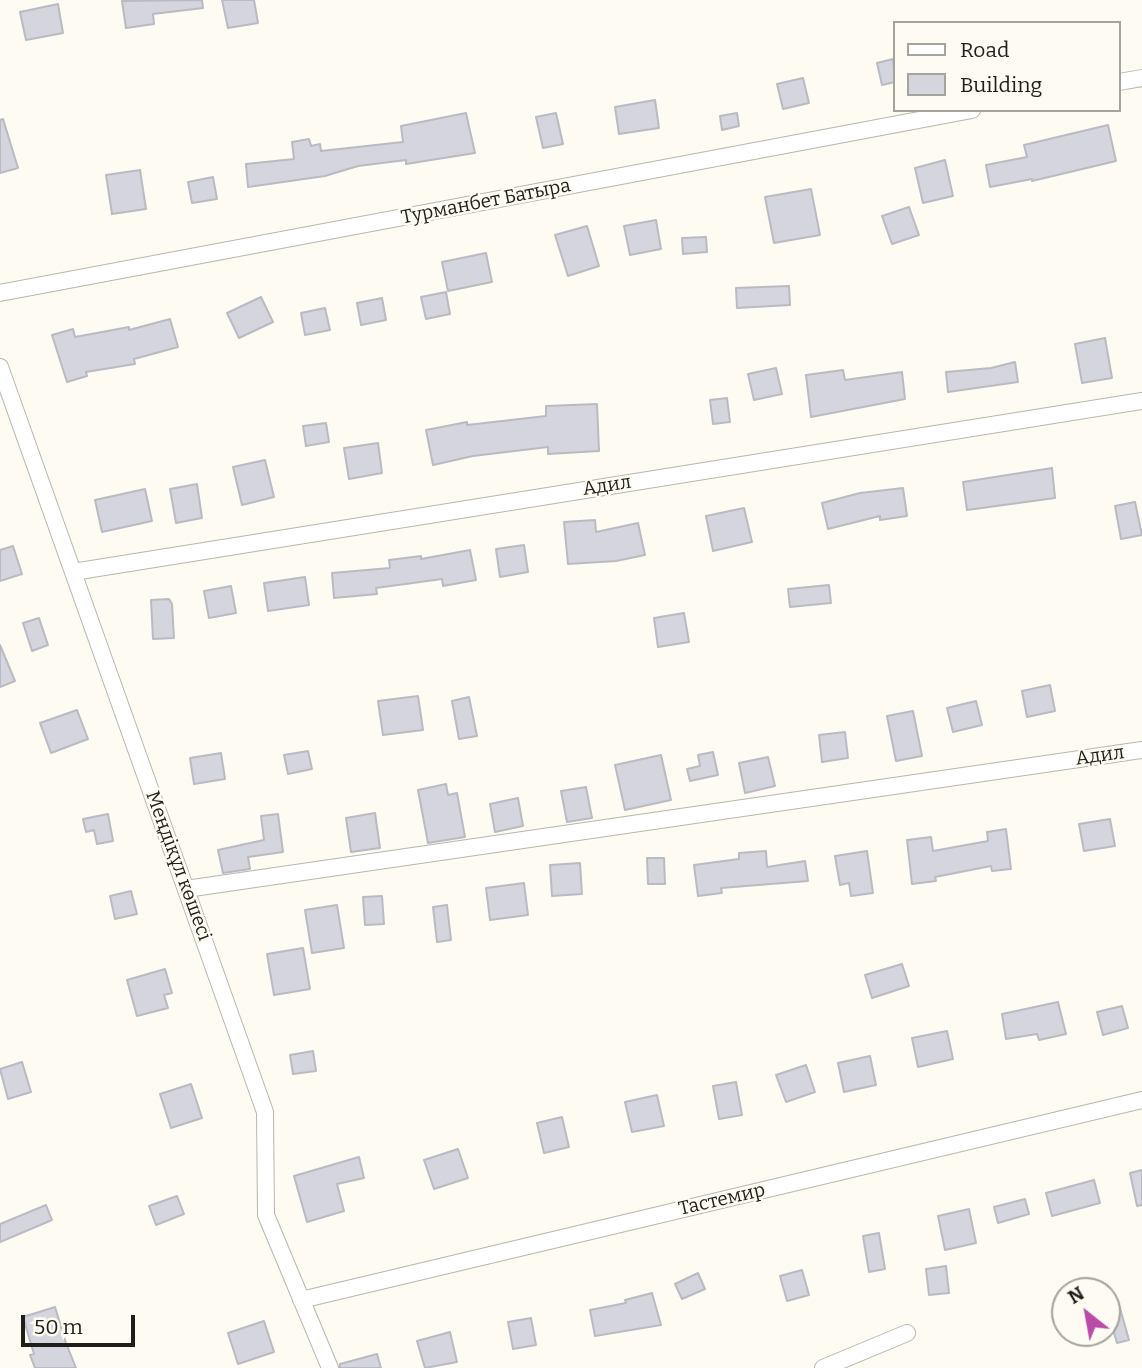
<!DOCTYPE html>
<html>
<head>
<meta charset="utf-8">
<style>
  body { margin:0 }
  #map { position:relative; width:1142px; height:1368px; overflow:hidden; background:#fdfbf2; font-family:Bitter,serif }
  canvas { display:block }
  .legend { position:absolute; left:893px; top:21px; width:228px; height:91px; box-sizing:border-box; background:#fdfbf2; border:2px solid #a4a39c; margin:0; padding:9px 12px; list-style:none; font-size:21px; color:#1f1e1b }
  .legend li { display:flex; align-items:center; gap:14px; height:35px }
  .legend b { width:35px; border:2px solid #a4a39c }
  .north { position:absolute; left:1051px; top:1277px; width:70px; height:70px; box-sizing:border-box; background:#fdfbf2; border:2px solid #a4a39c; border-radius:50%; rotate:329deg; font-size:19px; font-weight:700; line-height:28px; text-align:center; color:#1f1e1b }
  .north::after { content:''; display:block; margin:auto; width:24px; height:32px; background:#b94ba9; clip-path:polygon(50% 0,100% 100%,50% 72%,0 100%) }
  .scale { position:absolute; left:21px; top:1315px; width:114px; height:32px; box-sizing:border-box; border:4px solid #1f1e1b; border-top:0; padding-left:9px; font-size:21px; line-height:24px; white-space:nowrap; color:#1f1e1b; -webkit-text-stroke:5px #fdfbf2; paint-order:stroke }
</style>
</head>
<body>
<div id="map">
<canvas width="1142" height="1368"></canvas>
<ul class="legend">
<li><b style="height:9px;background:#fff"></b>Road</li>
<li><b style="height:19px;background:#d5d5de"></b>Building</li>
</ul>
<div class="north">N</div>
<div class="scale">50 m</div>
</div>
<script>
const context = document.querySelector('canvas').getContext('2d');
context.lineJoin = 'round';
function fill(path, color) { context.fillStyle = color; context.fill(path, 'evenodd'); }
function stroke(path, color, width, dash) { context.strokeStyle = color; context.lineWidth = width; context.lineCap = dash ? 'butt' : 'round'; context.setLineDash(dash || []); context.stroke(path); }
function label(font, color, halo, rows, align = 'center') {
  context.font = font + ' Bitter,serif'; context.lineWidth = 5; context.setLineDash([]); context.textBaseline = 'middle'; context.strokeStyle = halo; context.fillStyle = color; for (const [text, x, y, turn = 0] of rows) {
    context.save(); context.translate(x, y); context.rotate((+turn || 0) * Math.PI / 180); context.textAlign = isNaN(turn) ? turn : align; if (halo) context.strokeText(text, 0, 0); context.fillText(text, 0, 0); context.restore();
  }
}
const building = new Path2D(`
  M202,0L203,8L153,14L154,24L126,28L122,1Z
  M222,0H254L258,23L228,28Z
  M58,4L63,33L26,40L20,12Z
  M893,59L895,82L882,85L877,63Z
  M803,78L809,103L783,109L777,84Z
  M655,100L659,128L619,134L615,107Z
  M466,113L475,153L406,164V160L358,166L325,176L248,187L246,164L294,159L292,142L309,139L311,146L320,144L321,151L403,142L401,126Z
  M556,113L563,144L543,148L536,117Z
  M737,113L739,126L722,130L720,116Z
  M3,119L18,168L0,173V120Z
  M1108,125L1116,161L1032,181V179L990,187L986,165L1027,157L1024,145Z
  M945,160L953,196L923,203L915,168Z
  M140,170L146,209L112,214L106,175Z
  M213,177L217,199L192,203L188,182Z
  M811,189L820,235L774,243L765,197Z
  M909,207L919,235L892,244L882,216Z
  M656,220L661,249L630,255L624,226Z
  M587,226L599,266L568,276L555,235Z
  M706,237L707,252L683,254L682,238Z
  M486,253L492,282L448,291L442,262Z
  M789,286L790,305L737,308L736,288Z
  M446,292L450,314L426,319L421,297Z
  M261,297L273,322L239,338L227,313Z
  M382,298L386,320L361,325L357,303Z
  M325,308L330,330L305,335L301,313Z
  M170,319L178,347L134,359L135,364L86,372L87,376L67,382L52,335L73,329L75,337L129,327V330Z
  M1105,338L1112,378L1082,383L1075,344Z
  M1015,362L1018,382L948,392L946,372L991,368Z
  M776,368L782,394L754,400L748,374Z
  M843,370L845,380L902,372L905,399L811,417L806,375Z
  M727,398L730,422L713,424L710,400Z
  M597,404L599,451L548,454V447L473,456L433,465L426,430L467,422V425L546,416V406Z
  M326,423L329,442L306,446L303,426Z
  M378,443L382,473L349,479L344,448Z
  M265,460L274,497L242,505L233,467Z
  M1052,468L1055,498L967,510L963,482Z
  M197,484L202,518L176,523L170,489Z
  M903,488L907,516L880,520V516L828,529L822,503L860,493Z
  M145,489L152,521L102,532L95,500Z
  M1135,502L1142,535L1121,539L1115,506Z
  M744,508L752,542L713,551L706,516Z
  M595,520L596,532L638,523L645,555L616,561L568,564L564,522Z
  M524,545L528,572L500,577L496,549Z
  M13,546L22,574L0,581V550Z
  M470,550L476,580L443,586L442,579L376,588L377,594L334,598L332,573L390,568L389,560L421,556V559Z
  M305,577L309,605L268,611L264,583Z
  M829,585L831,603L790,607L788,589Z
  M231,586L236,613L209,618L204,591Z
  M169,599L172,604L174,638L153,639L151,600Z
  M684,613L689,642L658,647L654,618Z
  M39,618L48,645L32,651L23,623Z
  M0,645L15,681L0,687Z
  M1050,685L1055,711L1027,717L1022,691Z
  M418,696L423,730L383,735L378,701Z
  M469,697L477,736L459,739L452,701Z
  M976,701L982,725L953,732L947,708Z
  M77,710L88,739L51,753L40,723Z
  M913,711L922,756L896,761L887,716Z
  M845,732L848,758L822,762L819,735Z
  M308,751L312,769L288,774L284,755Z
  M713,752L718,775L690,781L687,769L700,766L698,755Z
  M221,753L225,779L194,784L190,758Z
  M661,755L671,800L625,810L615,765Z
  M768,757L775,786L745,793L739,763Z
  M446,784L448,795L457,793L465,837L428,843L418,790Z
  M586,787L592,818L567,822L561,791Z
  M518,798L523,826L495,832L490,804Z
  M375,813L380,848L351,852L346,818Z
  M108,814L113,841L97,844L94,830L86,832L83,819Z
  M278,814L283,852L248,857L250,869L223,873L218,850L264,840L261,816Z
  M1110,819L1115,846L1084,851L1079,824Z
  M1006,829L1011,869L992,871L991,866L935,877L936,881L912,884L907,840L931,837L933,851L988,841L987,832Z
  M766,851L767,867L805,861L808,881L721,888L722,893L698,896L694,865L739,859V853Z
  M867,851L873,893L851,896L849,883L840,885L835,856Z
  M647,858H664L665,884H648Z
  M580,863L582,894L552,896L550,865Z
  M524,883L528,915L490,920L486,888Z
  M131,891L137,914L115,919L110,896Z
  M382,896L384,924L365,925L363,897Z
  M337,905L344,948L312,953L305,910Z
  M447,905L451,940L437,942L433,907Z
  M303,948L310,989L274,995L267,954Z
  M902,964L909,986L872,998L865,975Z
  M165,969L172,993L164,995L168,1008L137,1016L127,980Z
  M1058,1002L1066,1034L1039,1040L1037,1034L1006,1039L1002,1014Z
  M1122,1006L1128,1028L1103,1035L1097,1012Z
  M947,1031L953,1059L918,1067L912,1038Z
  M313,1051L316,1071L293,1074L290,1055Z
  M870,1056L876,1085L844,1092L838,1063Z
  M22,1062L31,1092L8,1099L0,1069Z
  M806,1065L815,1092L786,1102L776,1075Z
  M736,1082L742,1115L719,1119L713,1086Z
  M191,1084L202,1118L171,1128L160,1094Z
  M657,1095L664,1126L632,1132L625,1102Z
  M562,1117L569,1147L544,1153L537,1123Z
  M458,1149L468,1178L434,1189L424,1160Z
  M359,1157L364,1178L337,1184L344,1211L307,1222L294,1176Z
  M1142,1170V1205L1137,1206L1130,1173Z
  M1094,1180L1100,1203L1052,1216L1046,1193Z
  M177,1196L184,1214L156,1225L149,1206Z
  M1025,1199L1029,1214L998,1223L994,1207Z
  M46,1205L52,1220L0,1242V1224Z
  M969,1209L976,1243L945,1250L938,1216Z
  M879,1233L885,1269L869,1272L863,1236Z
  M946,1266L949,1293L929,1295L926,1269Z
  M802,1270L809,1295L787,1301L780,1276Z
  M698,1273L705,1289L682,1299L675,1284Z
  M652,1293L661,1325L595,1336L590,1310L626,1303L625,1300Z
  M1118,1301L1129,1340L1117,1343L1109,1316H1107V1304Z
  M55,1307L66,1343L76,1368H35L30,1355L34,1354L23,1317Z
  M531,1318L536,1345L513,1349L508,1322Z
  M264,1321L274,1352L238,1364L228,1333Z
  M450,1332L457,1362L425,1368L417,1341Z
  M377,1354L381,1368H340V1364Z`);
fill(building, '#d5d5de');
stroke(building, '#babac3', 2);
const minor = new Path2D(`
  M1119,82L1142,78
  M0,293L972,110
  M0,367L265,1112L266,1215L330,1368
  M73,572L1142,401
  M186,889L1142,750
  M301,1300L1142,1100
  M823,1368L907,1333`);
stroke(minor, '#b8b6ad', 18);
stroke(minor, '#fff', 16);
label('19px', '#1f1e1b', '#fdfbf2', [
  ["Турманбет Батыра",486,202,-11],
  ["Адил",607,486,-9],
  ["Адил",1100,756,-8],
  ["Меңдіқұл көшесі",178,866,70],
  ["Тастемир",722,1200,-13]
]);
</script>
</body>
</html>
